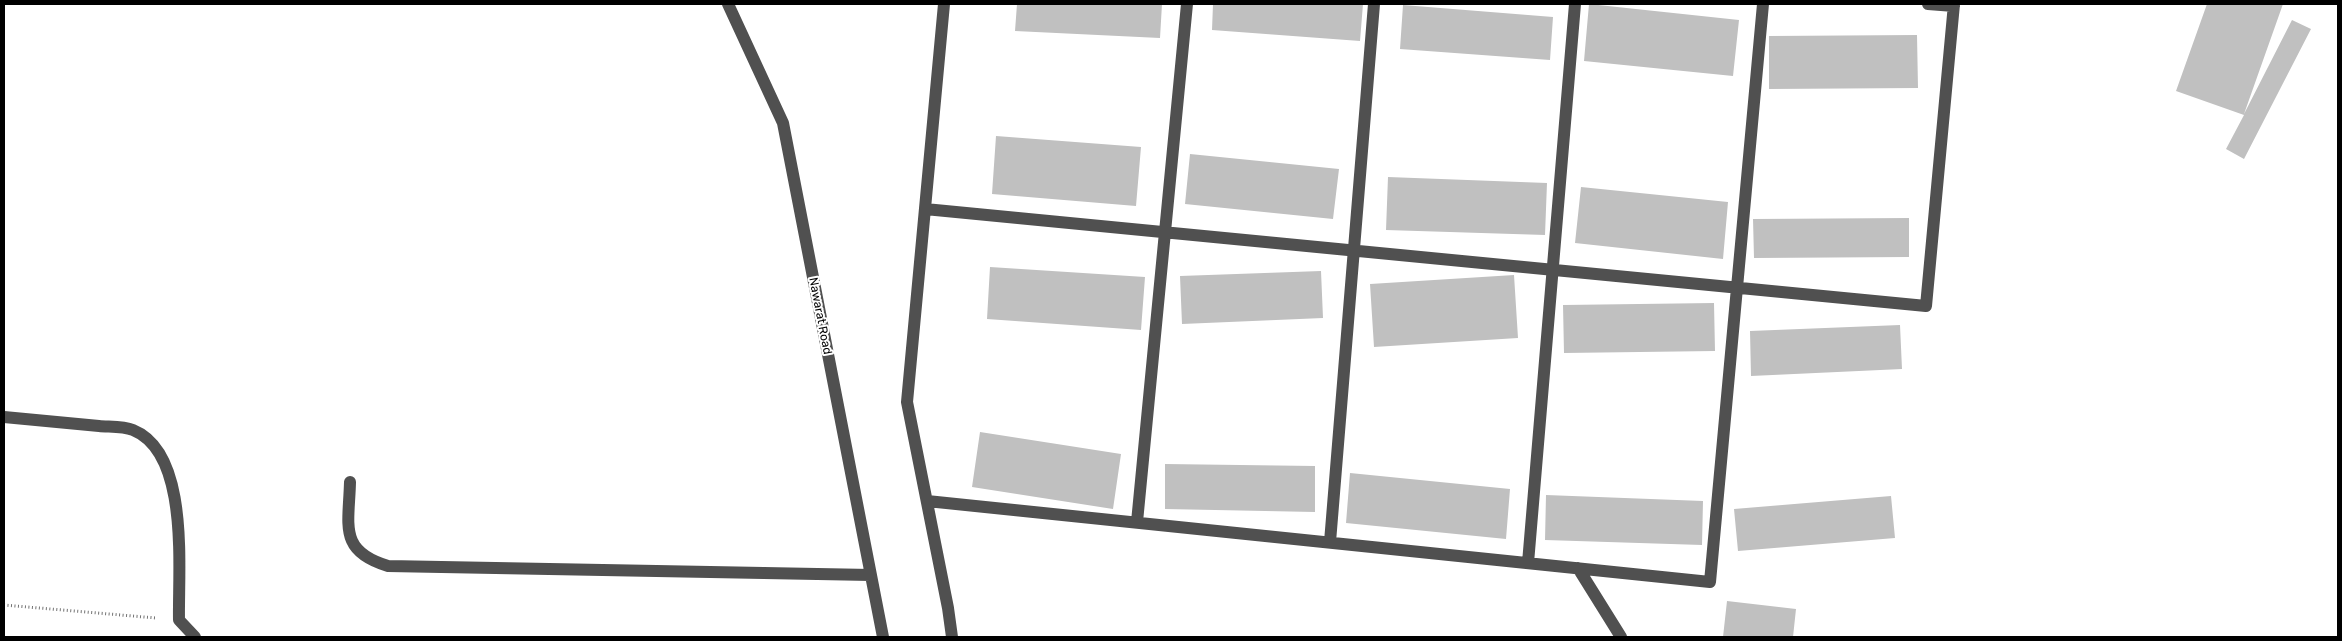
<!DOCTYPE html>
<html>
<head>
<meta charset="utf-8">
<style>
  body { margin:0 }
  #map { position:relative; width:2342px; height:641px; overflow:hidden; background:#fff; font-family:Rubik,sans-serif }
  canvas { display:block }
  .frame { position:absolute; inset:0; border:5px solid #000; pointer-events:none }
</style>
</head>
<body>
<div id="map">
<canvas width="2342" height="641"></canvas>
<div class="frame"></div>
</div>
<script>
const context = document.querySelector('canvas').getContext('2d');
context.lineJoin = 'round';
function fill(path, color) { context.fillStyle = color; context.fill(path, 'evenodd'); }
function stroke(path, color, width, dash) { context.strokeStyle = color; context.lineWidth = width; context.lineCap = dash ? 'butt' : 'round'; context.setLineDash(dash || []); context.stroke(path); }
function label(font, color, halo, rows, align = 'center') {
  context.font = font + ' Rubik,sans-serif'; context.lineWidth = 4; context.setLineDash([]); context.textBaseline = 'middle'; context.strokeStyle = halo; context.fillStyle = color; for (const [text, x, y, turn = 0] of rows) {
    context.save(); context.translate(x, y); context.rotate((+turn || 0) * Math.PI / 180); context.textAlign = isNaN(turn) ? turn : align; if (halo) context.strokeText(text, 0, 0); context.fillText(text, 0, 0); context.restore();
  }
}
fill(new Path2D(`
  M1017,4H1162L1160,38L1015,31Z
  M1213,4H1363L1360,41L1212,30Z
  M1589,4L1739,20L1733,76L1584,61Z
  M2207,4H2283L2244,114L2292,20L2311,29L2244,159L2226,149L2244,115L2176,91Z
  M1403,5L1553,17L1550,60L1400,49Z
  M1917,35L1918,88L1769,89V36Z
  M996,136L1141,147L1136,206L992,194Z
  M1190,154L1339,169L1333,219L1185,204Z
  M1388,177L1547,183L1545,235L1386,230Z
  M1581,187L1728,202L1723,259L1575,243Z
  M1909,218V257L1754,258L1753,219Z
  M990,267L1145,277L1141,330L987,319Z
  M1321,271L1323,318L1182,324L1180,276Z
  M1514,275L1518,338L1374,347L1370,284Z
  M1714,303L1715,351L1564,353L1563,305Z
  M1900,325L1902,369L1751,376L1750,331Z
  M980,432L1121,454L1113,509L972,487Z
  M1165,464L1315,466V512L1165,509Z
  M1350,473L1510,489L1506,539L1346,523Z
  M1546,495L1703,501L1702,545L1545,540Z
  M1891,496L1895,538L1738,551L1734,509Z
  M1727,601L1796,609L1793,637H1723Z`), '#c0c0c0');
stroke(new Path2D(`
  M4,605L156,618`), '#727272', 3, [1, 2.5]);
stroke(new Path2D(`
  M728,4L783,123L883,637
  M944,4L907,402L948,608L952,637
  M1928,4L1954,6
  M925,209L1926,306L1954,4
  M4,417C35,420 67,423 99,426C109,427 123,426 133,430C190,453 178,569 179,620L195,637
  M350,482C349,525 338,551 388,566L871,575
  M927,501L1710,582L1763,4
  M1137,522L1187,4
  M1330,542L1374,4
  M1528,563L1575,4
  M1578,568L1621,637`), '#505050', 12);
label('12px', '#000', '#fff', [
  ["Nawarat Road",820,316,79]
]);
</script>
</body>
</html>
